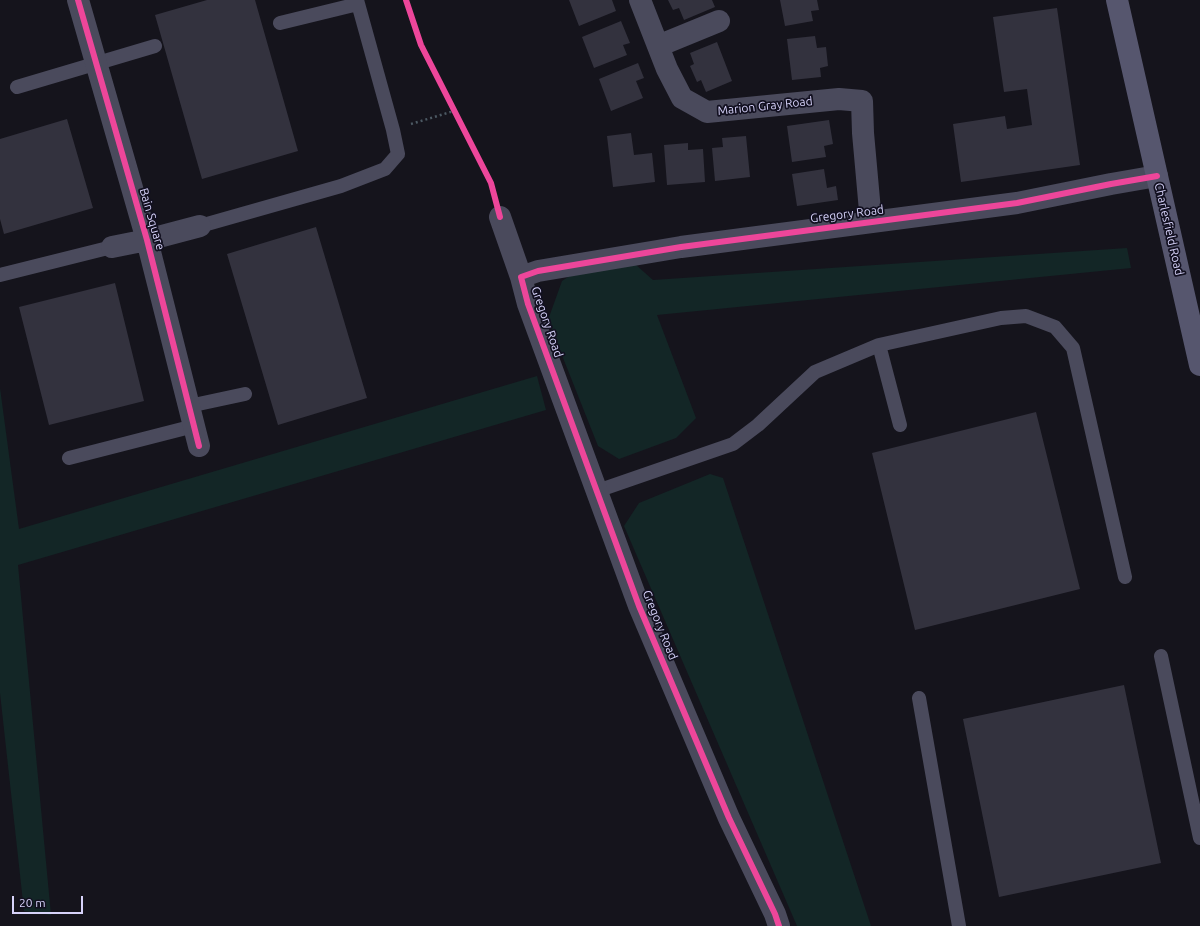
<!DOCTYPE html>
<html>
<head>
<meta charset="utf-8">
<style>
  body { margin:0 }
  #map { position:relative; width:1200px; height:926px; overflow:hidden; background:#15141c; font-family:Ubuntu,sans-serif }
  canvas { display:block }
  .scale { position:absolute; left:12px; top:896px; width:71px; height:18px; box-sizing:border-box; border:2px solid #d7d3fa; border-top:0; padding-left:5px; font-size:12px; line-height:14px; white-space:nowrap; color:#d7d3fa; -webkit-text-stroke:3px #121020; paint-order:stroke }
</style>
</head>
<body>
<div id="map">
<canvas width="1200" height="926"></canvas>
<div class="scale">20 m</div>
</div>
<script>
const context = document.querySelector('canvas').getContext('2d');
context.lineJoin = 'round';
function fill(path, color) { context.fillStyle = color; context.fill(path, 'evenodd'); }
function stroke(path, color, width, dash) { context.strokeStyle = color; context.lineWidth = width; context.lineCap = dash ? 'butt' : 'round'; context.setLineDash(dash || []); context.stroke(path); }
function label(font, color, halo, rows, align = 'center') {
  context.font = font + ' Ubuntu,sans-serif'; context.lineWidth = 3.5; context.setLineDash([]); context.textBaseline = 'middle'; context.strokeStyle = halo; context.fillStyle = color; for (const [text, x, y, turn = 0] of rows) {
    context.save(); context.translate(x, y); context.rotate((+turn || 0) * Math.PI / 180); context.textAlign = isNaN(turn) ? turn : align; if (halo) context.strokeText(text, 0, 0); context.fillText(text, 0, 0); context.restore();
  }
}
fill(new Path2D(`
  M1127,248L1131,268L657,315L696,418L676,438L619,459L598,446L548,320L562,281L591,262L627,257L653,280Z
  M537,376L546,410L18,565L51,915L24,911L0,693V388L19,529Z
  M710,474L723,478L871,926H797L624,526L639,503Z`), '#132626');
fill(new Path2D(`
  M207,0H255L298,151L202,179L155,15Z
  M569,0H612L616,11L579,26Z
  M668,0H712L715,7L684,20L679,8L673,10Z
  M780,0H817L819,10L811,11L813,21L785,26Z
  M1057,8L1080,165L961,182L953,124L1005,116L1007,129L1032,125L1027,89L1004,92L993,17Z
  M621,21L630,43L623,45L627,55L594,68L582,37Z
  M815,36L817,48L826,47L828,66L820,68L821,77L792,80L787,39Z
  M717,42L732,81L706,92L701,80L697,82L690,66L694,64L690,53Z
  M638,63L644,78L636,81L643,98L611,111L599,79Z
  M67,119L93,208L4,234L0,219V139Z
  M829,120L833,144L824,146L826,157L792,162L787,126Z
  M631,133L634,155L652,153L655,182L613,187L607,136Z
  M746,136L750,177L715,181L712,148L723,147L722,138Z
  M688,143V150L703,149L705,182L667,185L664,145Z
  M824,169L827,188L836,186L838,200L797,206L792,174Z
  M316,227L367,398L278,425L227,254Z
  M115,283L144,401L49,425L19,307Z
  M1036,412L1080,589L915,630L872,453Z
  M1124,685L1161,863L999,897L963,719Z`), '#33323e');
stroke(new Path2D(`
  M411,124L454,111`), '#4c5963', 2.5, [2, 3]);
stroke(new Path2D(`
  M280,23L358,4
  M17,87L155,46
  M200,226L341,186L385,169L398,154L393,130L357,0
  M0,275L112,247
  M879,345L900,425
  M189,406L245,394
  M69,458L194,426
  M597,491L733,444L758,425L815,372L879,345L1001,318L1026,316L1055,327L1073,348L1125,577
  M1161,656L1200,838
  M919,698L959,926`), '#4a4a5c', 14);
stroke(new Path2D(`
  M78,0L147,240L199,446
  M640,0L667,69L682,98L707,112L839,99L862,101L863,133L871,222
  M658,46L719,21
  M500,217L521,277
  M112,247L147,240L200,226
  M779,926L775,914L729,818L639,606L528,304L521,277L538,271L681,247L1017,203L1111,184L1157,176`), '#4a4a5c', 22);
stroke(new Path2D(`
  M1117,0L1200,365`), '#56566e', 22);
stroke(new Path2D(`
  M78,0L147,240L199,446
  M406,0L421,45L491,183L500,217
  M779,926L775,914L729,818L639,606L528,304L521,277L538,271L681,247L1017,203L1111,184L1157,176`), '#ed469a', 6);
label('12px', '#d7d3fa', '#121020', [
  ["Marion Gray Road",765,106,-6],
  ["Gregory Road",847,214,-7],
  ["Bain Square",152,219,74],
  ["Charlesfield Road",1169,229,77],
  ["Gregory Road",547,322,71],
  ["Gregory Road",660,625,68]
]);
</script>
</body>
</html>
